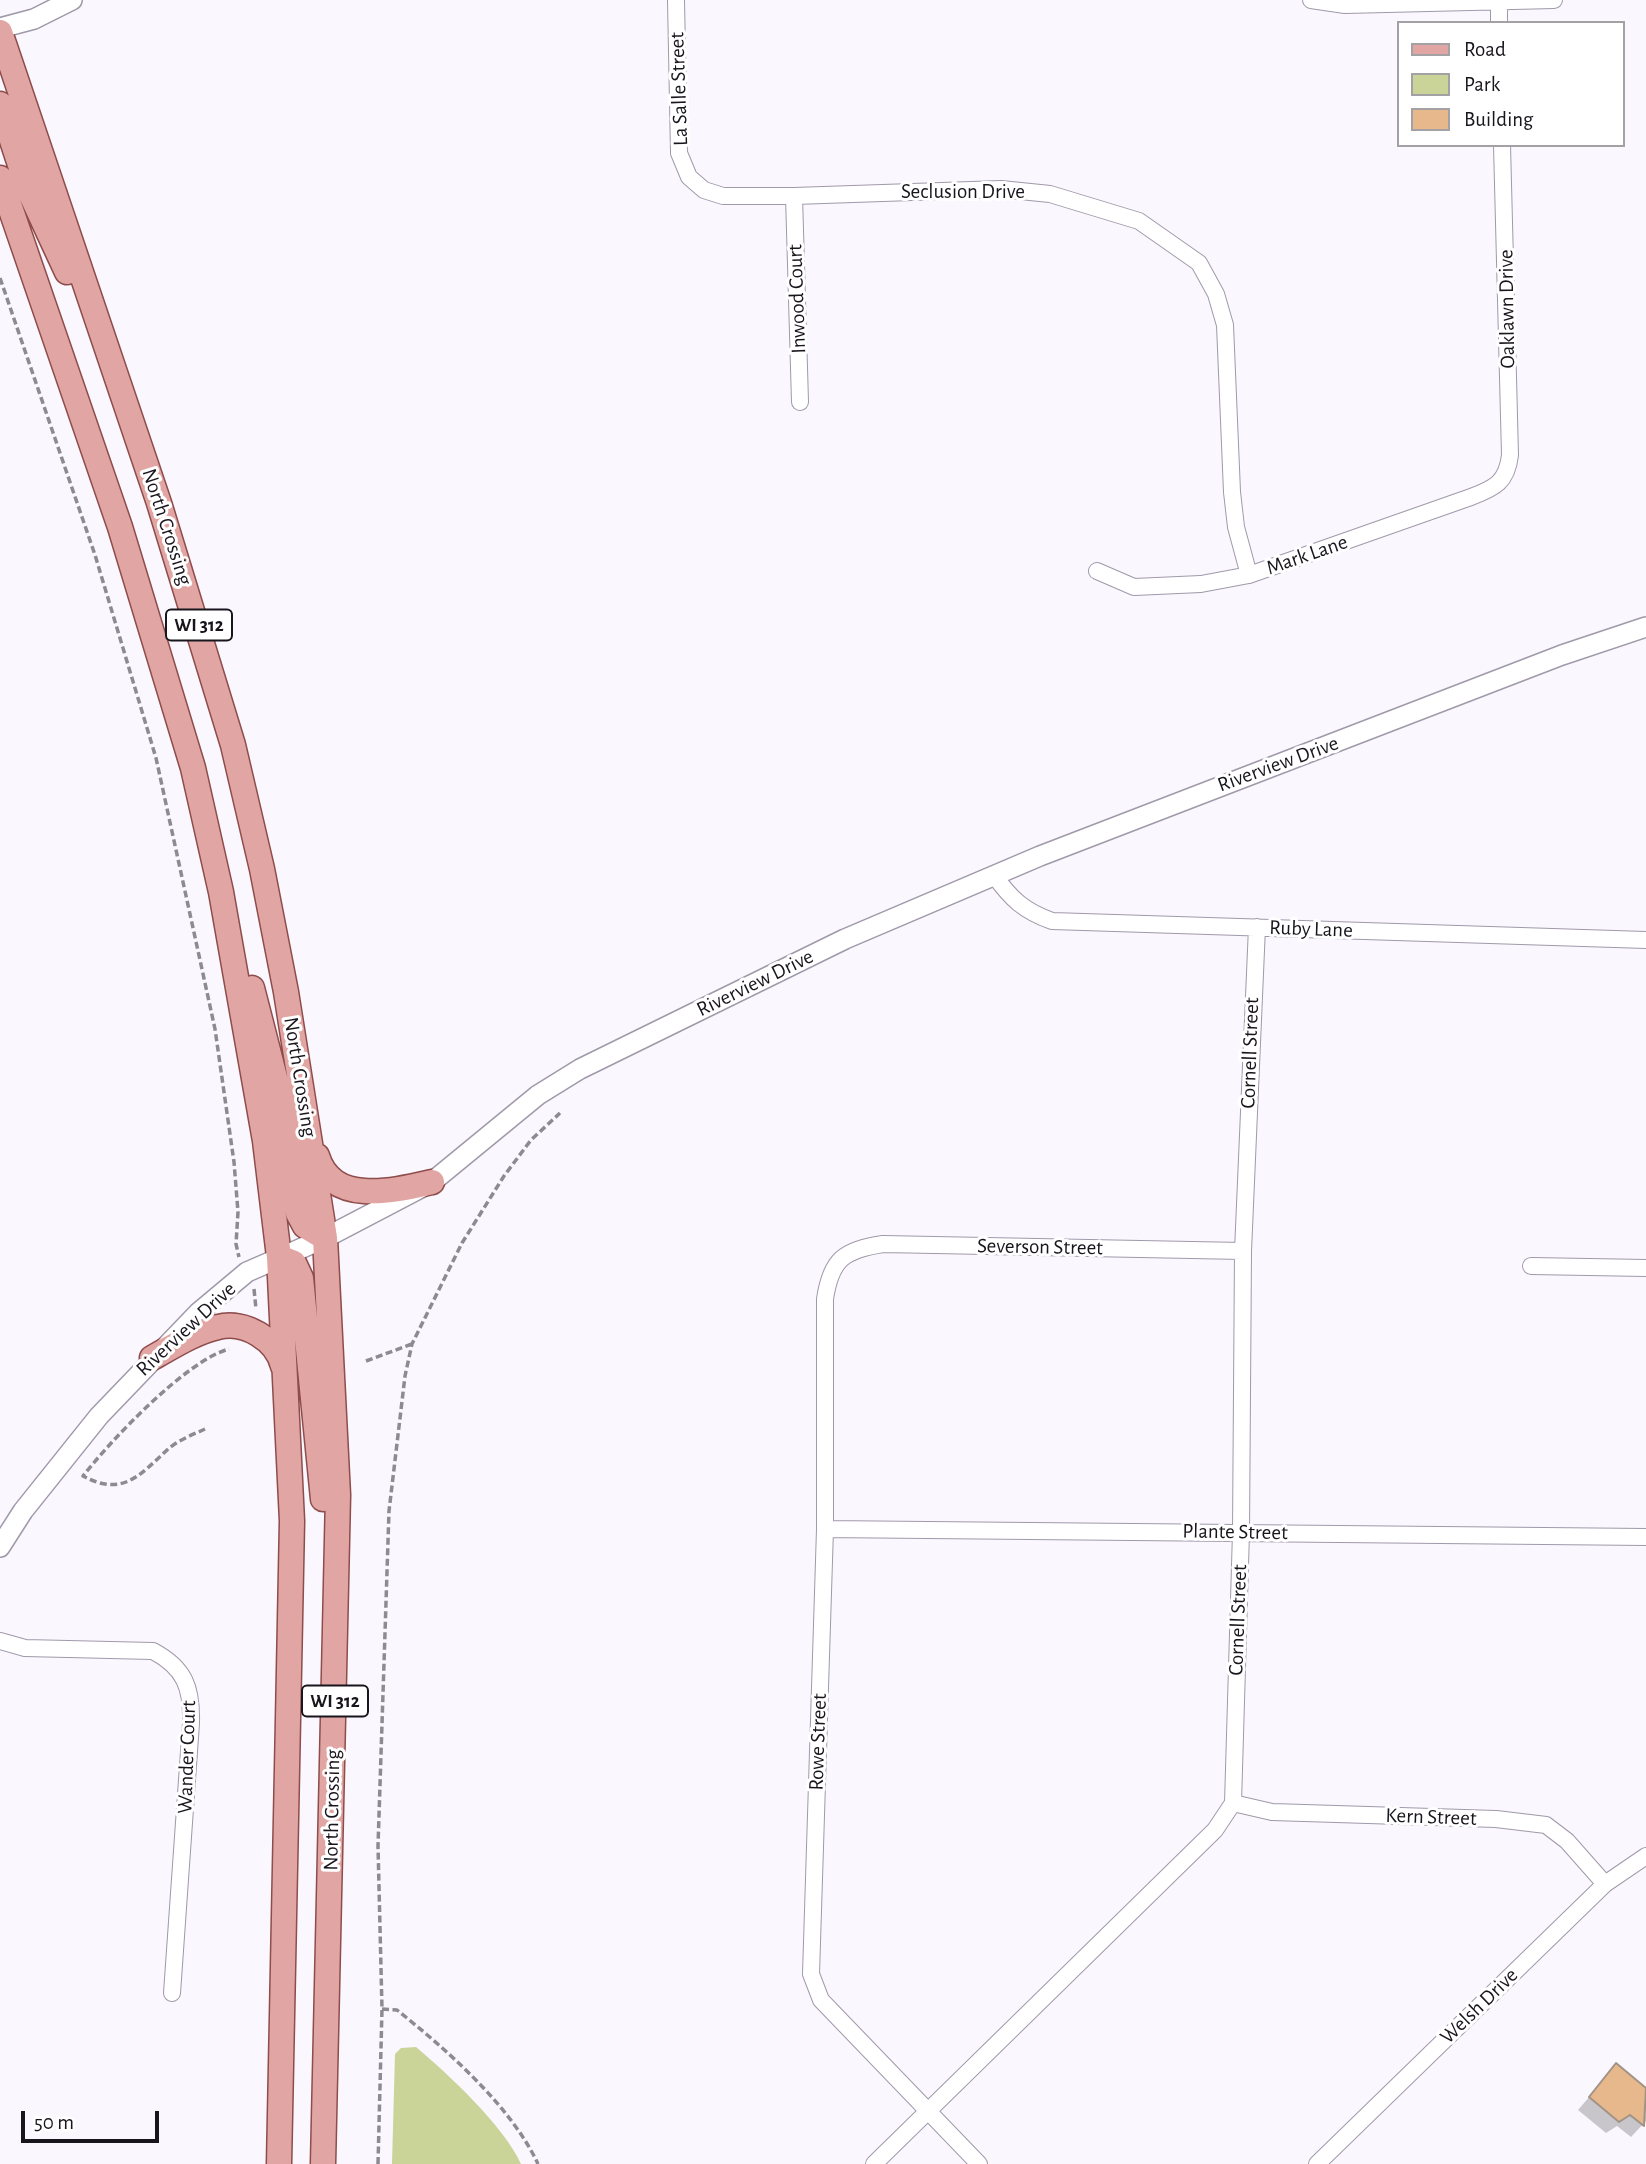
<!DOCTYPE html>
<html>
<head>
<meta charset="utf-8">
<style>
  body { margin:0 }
  #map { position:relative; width:1646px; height:2164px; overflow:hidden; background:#faf7fe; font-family:"Alegreya Sans",sans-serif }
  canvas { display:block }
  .legend { position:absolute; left:1397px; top:21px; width:228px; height:126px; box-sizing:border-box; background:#fff; border:2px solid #a3a1a4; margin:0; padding:9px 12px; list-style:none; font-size:21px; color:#18151c }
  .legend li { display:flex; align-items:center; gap:14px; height:35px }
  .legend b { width:35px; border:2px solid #a3a1a4 }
  .scale { position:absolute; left:21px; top:2111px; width:138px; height:32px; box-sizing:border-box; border:4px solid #18151c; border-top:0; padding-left:9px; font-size:21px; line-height:24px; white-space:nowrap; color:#18151c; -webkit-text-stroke:5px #fff; paint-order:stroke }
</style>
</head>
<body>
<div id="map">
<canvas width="1646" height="2164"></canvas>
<ul class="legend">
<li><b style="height:9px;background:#e1a6a3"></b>Road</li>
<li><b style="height:19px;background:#cad398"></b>Park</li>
<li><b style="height:19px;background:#e7b88b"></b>Building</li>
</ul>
<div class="scale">50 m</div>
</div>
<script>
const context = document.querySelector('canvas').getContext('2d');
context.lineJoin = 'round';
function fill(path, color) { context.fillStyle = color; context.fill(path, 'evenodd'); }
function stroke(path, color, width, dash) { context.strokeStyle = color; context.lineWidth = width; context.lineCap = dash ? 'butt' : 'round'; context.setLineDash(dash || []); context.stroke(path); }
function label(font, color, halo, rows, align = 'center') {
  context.font = font + ' "Alegreya Sans",sans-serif'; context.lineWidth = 6; context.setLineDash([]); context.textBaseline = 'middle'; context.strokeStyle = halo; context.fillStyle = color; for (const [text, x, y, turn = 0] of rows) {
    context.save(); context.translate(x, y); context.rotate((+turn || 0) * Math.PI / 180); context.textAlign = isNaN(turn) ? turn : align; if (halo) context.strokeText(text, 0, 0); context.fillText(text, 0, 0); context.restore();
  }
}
fill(new Path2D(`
  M416,2047C449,2075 503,2125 521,2164H392L395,2054L401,2048Z`), '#cad398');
fill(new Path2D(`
  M1616,2066L1646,2090V2121L1631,2137L1617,2126L1606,2133L1578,2110Z`), '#0003');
const building = new Path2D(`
  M1616,2063L1646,2088L1644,2126L1630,2115L1619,2122L1589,2097Z`);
fill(building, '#e7b88b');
stroke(building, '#a19386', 2);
const minor = new Path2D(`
  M676,0L679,153L689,177L704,190L723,196H794L1001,189L1050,194L1139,221L1199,263L1216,294L1225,325L1232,492L1236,527L1249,575
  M1311,0L1345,5L1554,0
  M1499,0V23
  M794,196L800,402
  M1097,571L1134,587L1201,584L1249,575L1471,497C1495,488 1507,482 1510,455L1502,145
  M994,875C1011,899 1024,911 1052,921L1646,940
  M1531,1266L1646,1268
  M825,1529L1646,1537
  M0,1641L25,1648L153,1651C185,1668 192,1688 191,1723L172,1993
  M1233,1803L1272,1812L1496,1819L1546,1825L1567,1841L1605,1884
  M874,2164L1215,1830L1233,1803L1241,1532L1243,1251L1257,927
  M979,2164L821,2000L811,1974L825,1529V1299C831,1259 844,1250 883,1244L1243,1251
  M1317,2164L1605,1884L1646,1856`);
const tertiary = new Path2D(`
  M0,28L34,19L72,0
  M0,1547L23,1511L99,1416L198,1313L247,1272L325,1238L432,1182L538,1095L580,1069L845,939L1040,856L1562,655L1646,627`);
const primary = new Path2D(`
  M0,32L159,503L233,745L262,869L286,992L325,1238L338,1495L323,2164
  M0,104L27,186L67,272
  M0,178L120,527L193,768L221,892L265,1141L279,1257L292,1521L279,2164
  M252,988L281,1101L298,1213L305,1226L325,1238
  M317,1156C332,1206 393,1191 432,1182
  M279,1257L294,1263L301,1278L323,1499
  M152,1358C172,1347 195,1332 218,1327C245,1320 277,1340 283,1366`);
stroke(minor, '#a099aa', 18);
stroke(tertiary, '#a099aa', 22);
stroke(primary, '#8e4c4b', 27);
stroke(new Path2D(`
  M0,278L95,555L156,758L215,1029L234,1162L238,1212L236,1244L239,1257
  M254,1289L256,1309
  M366,1361L412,1344
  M205,1429C192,1435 176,1441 166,1451C139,1476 122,1497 83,1476C111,1440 187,1360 229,1349
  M382,2009L397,2010C447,2050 511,2106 538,2164
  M378,2164L382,2009L378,1846L389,1511L405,1376L412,1344L462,1243L504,1176L531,1140L560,1113`), '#8d8a91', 3.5, [7, 3.5]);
stroke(minor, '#fff', 16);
stroke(tertiary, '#fff', 19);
stroke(primary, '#e1a6a3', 24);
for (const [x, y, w] of [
  [199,625,66],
  [335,1701,66]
]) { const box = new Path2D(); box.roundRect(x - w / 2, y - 15.5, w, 31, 5); context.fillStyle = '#fff'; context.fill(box); stroke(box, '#18151c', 2); }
label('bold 19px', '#18151c', null, [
  ["WI 312",199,625],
  ["WI 312",335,1701]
]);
label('21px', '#18151c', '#fff', [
  ["La Salle Street",679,89,-92],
  ["Seclusion Drive",963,192],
  ["Inwood Court",797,299,-92],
  ["Oaklawn Drive",1507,309,-91],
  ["North Crossing",167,527,72],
  ["Mark Lane",1307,555,-19],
  ["Riverview Drive",1278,764,-20],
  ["Ruby Lane",1311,929,2],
  ["Riverview Drive",755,983,-26],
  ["Cornell Street",1250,1053,-88],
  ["North Crossing",300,1077,81],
  ["Severson Street",1040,1247,1],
  ["Riverview Drive",186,1329,-43],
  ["Plante Street",1235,1532,1],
  ["Cornell Street",1238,1620,-88],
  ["Rowe Street",818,1742,-88],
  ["Wander Court",187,1757,-88],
  ["North Crossing",332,1810,-89],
  ["Kern Street",1431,1817,2],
  ["Welsh Drive",1479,2006,-44]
]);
</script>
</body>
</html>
